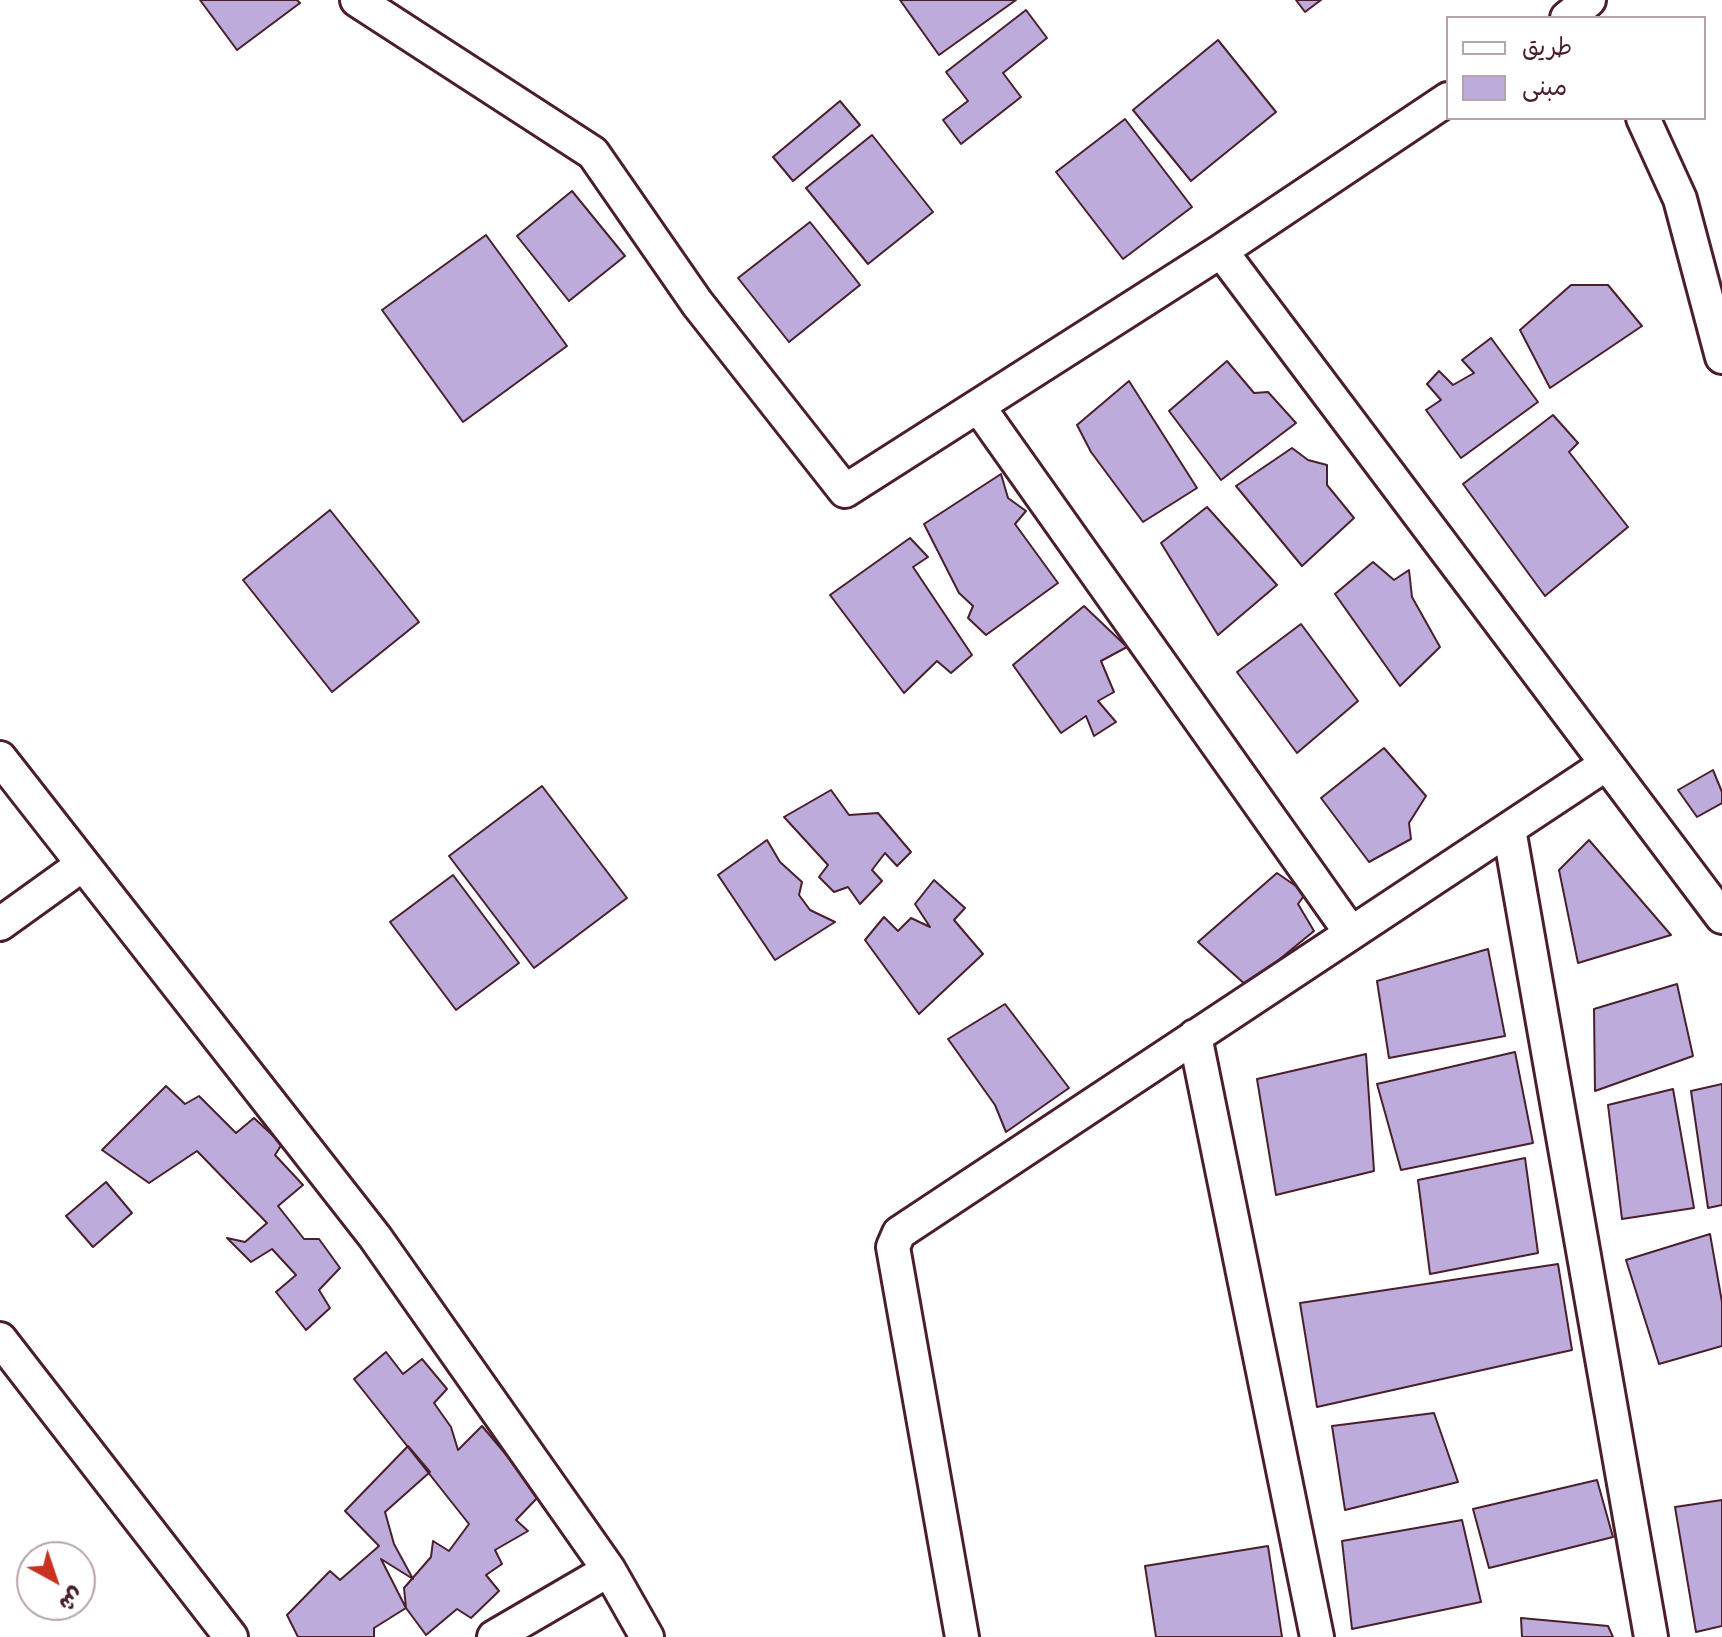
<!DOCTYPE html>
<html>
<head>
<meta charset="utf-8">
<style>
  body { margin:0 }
  #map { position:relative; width:1722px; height:1637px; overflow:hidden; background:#fff; font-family:"Indie Flower","Playpen Sans Arabic",sans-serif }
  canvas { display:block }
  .legend { position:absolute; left:1446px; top:16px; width:260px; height:104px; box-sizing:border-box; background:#fff; border:2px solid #b7a5aa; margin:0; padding:10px 14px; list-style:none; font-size:24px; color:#4a1f2b }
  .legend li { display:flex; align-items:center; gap:16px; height:40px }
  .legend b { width:40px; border:2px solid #b7a5aa }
  .north { position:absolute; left:16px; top:1541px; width:80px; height:80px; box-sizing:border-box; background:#fff; border:2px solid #b7a5aa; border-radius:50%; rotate:140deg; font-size:22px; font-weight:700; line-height:32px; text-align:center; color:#4a1f2b }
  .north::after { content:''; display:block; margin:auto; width:28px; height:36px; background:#c8321e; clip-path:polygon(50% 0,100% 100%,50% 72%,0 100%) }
</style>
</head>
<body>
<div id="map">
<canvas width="1722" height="1637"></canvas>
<ul class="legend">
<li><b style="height:10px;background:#fff"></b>طريق</li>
<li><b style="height:22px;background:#bcabdb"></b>مبنى</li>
</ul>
<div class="north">ش</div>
</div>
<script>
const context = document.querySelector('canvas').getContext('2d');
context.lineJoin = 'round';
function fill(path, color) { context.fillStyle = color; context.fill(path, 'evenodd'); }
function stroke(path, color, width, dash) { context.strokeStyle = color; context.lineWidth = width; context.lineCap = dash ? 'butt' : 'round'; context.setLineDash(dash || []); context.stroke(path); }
const building = new Path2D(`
  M200,0H297L300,3L237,50Z
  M900,0H1016L939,55Z
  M1296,0H1321L1305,12Z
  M1026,10L1047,38L1003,73L1021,97L961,144L943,120L968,101L946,72Z
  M1218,40L1276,112L1191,181L1133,110Z
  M840,101L860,125L793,181L773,157Z
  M1125,119L1192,207L1123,259L1056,172Z
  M872,135L933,212L868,264L806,188Z
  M572,191L625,256L569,301L517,236Z
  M810,222L860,285L789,342L738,278Z
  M486,235L567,346L463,422L382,310Z
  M1571,285H1608L1642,326L1550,388L1520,330Z
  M1491,338L1538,402L1461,458L1426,410L1441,400L1427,384L1439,371L1453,385L1474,373L1462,360Z
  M1227,361L1254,393L1268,392L1296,423L1221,480L1169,411Z
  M1129,381L1197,488L1143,522L1091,452L1077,425Z
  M1553,415L1578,443L1569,452L1628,527L1545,596L1463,484Z
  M1292,448L1308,460L1327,465V485L1354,518L1302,566L1236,486Z
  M1001,474L1008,498L1026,511L1015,524L1058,583L986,635L968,618L973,606L959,593L924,524Z
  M1207,507L1277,585L1218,635L1161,543Z
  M330,510L419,622L332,692L243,580Z
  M910,538L928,557L913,567L972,655L951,673L937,661L904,693L830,595Z
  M1373,562L1394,580L1409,570L1412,597L1440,647L1400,686L1335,594Z
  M1084,606L1127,647L1101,661L1114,692L1098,701L1116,722L1094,736L1086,716L1061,733L1013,665Z
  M1301,624L1358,701L1297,753L1237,672Z
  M1384,748L1426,796L1409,823L1411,839L1369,862L1321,798Z
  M1713,770L1722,792V803L1697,817L1678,790Z
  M542,786L627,898L534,968L449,856Z
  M831,790L849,815L878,813L911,852L897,866L885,853L872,870L882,881L860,904L848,887L834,892L819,877L828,865L784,817Z
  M767,840L780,862L802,882L799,895L810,910L835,922L775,960L718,875Z
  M1589,840L1671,935L1578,963L1559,870Z
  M1277,873L1306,893L1298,904L1314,931L1247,986L1198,942Z
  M453,875L519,963L456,1010L390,922Z
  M934,880L965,908L954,920L983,954L919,1014L865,940L884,917L898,931L911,918L930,927L915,904Z
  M1488,949L1505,1036L1389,1058L1377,981Z
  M1677,984L1693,1056L1595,1091L1594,1009Z
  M1005,1004L1069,1088L1006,1132L995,1105L948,1039Z
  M1515,1052L1533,1143L1401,1170L1377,1084Z
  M1366,1054L1374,1171L1276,1195L1257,1079Z
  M1722,1084V1205L1708,1208L1691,1091Z
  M166,1086L185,1104L199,1096L236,1133L254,1118L282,1144L275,1155L303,1185L278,1206L304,1239H319L340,1268L319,1290L330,1308L306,1330L276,1292L296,1275L272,1249L251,1262L227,1238L245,1242L267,1223L197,1151L149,1183L102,1150Z
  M1673,1089L1694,1208L1622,1219L1608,1105Z
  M1525,1158L1538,1253L1430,1274L1418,1180Z
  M106,1182L132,1213L93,1247L66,1216Z
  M1710,1234L1722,1302V1346L1659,1364L1626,1260Z
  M1558,1264L1572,1350L1317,1407L1300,1303Z
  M386,1352L403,1374L422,1359L447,1389L434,1403L451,1427L458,1450L482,1426L540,1495L516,1520L528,1531L495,1550L502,1564L486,1575L499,1591L471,1618L457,1609L426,1635L406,1608L404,1588L431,1557L433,1541L449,1551L469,1524L354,1379Z
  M1434,1413L1458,1482L1345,1510L1332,1426Z
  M408,1446L430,1472L385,1512L394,1544L413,1579L381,1559L406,1608L374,1628V1637H298L287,1615L330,1571L340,1580L379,1546L345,1511Z
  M1597,1480L1613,1537L1489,1568L1473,1509Z
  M1722,1500V1626L1696,1632L1675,1507Z
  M1462,1520L1481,1602L1352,1629L1342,1541Z
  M1268,1546L1282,1637H1156L1145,1566Z
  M1521,1618L1608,1626L1613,1637H1522Z`);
fill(building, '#bcabdb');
stroke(building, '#4a1f2b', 2);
const minor = new Path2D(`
  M357,0L593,153L697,303L845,491L1221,251L1448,99
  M1567,18L1589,0
  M1643,118L1680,199L1722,357
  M1221,251L1722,917
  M978,406L1351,933
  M0,758L375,1237L609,1570L647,1637
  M1509,829L1651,1637
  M0,924L82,865
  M1195,1036L1317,1637
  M0,1339L231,1637
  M494,1637L609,1570
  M962,1637L893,1247L899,1233L1605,765`);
stroke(minor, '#4a1f2b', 38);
stroke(minor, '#fff', 32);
</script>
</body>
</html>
